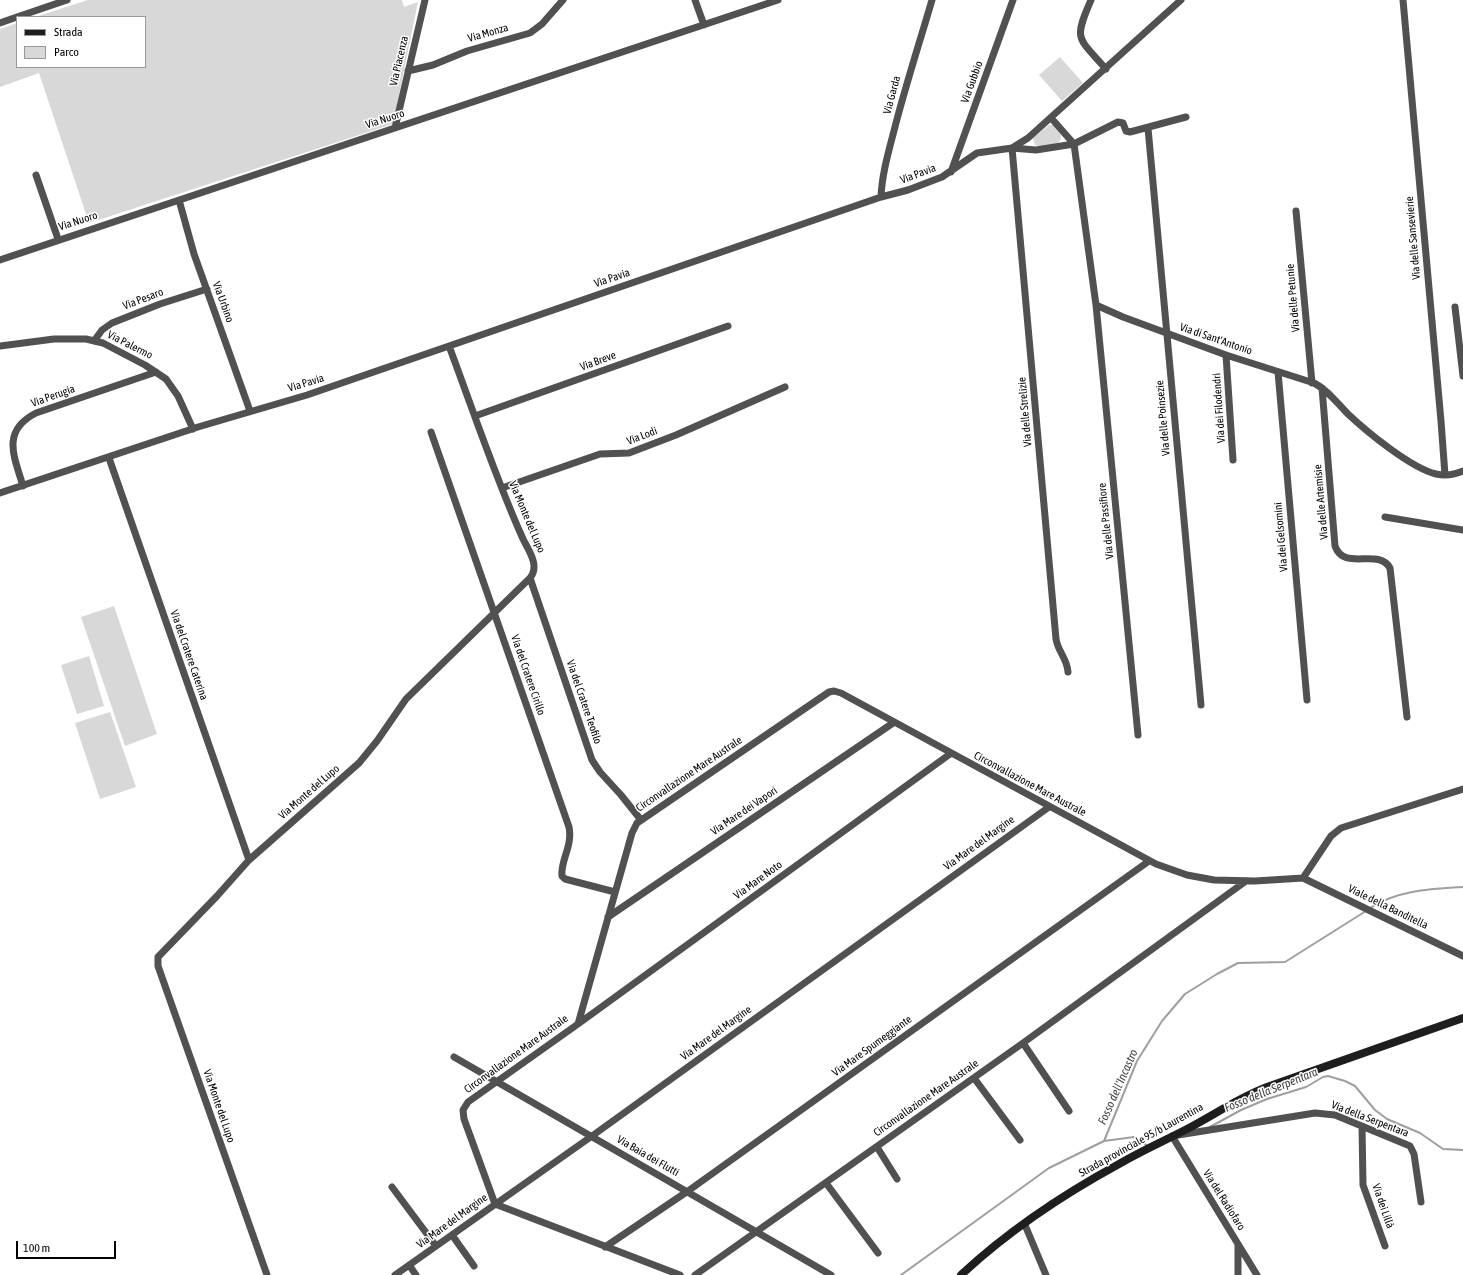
<!DOCTYPE html>
<html>
<head>
<meta charset="utf-8">
<style>
  body { margin:0 }
  #map { position:relative; width:1463px; height:1275px; overflow:hidden; background:#fff; font-family:"Asap Condensed",sans-serif }
  canvas { display:block }
  .legend { position:absolute; left:16px; top:16px; width:130px; height:52px; box-sizing:border-box; background:#fff; border:1px solid #999; margin:0; padding:5px 7px; list-style:none; font-size:12px; color:#000 }
  .legend li { display:flex; align-items:center; gap:8px; height:20px }
  .legend b { width:20px; border:1px solid #999 }
  .scale { position:absolute; left:16px; top:1241px; width:100px; height:18px; box-sizing:border-box; border:2px solid #000; border-top:0; padding-left:5px; font-size:12px; line-height:14px; white-space:nowrap; color:#000; -webkit-text-stroke:3px #fff; paint-order:stroke }
</style>
</head>
<body>
<div id="map">
<canvas width="1463" height="1275"></canvas>
<ul class="legend">
<li><b style="height:5px;background:#1e1e1e"></b>Strada</li>
<li><b style="height:11px;background:#d8d8d8"></b>Parco</li>
</ul>
<div class="scale">100 m</div>
</div>
<script>
const context = document.querySelector('canvas').getContext('2d');
context.lineJoin = 'round';
function fill(path, color) { context.fillStyle = color; context.fill(path, 'evenodd'); }
function stroke(path, color, width, dash) { context.strokeStyle = color; context.lineWidth = width; context.lineCap = dash ? 'butt' : 'round'; context.setLineDash(dash || []); context.stroke(path); }
function label(font, color, halo, rows, align = 'center') {
  context.font = font + ' "Asap Condensed",sans-serif'; context.lineWidth = 3; context.setLineDash([]); context.textBaseline = 'middle'; context.strokeStyle = halo; context.fillStyle = color; for (const [text, x, y, turn = 0] of rows) {
    context.save(); context.translate(x, y); context.rotate((+turn || 0) * Math.PI / 180); context.textAlign = isNaN(turn) ? turn : align; if (halo) context.strokeText(text, 0, 0); context.fillText(text, 0, 0); context.restore();
  }
}
fill(new Path2D(`
  M88,0H402L404,7L418,2L393,124L89,223L39,73L0,87V29L17,23V67H145V17H35Z
  M1060,57L1083,83L1062,101L1039,75Z
  M1049,125H1053L1061,135C1062,147 1045,149 1035,145L1033,138Z
  M114,606L157,734L125,746L81,617Z
  M89,656L104,706L77,714L61,665Z
  M110,712L136,787L100,799L75,723Z`), '#d8d8d8');
stroke(new Path2D(`
  M1370,908C1398,890 1431,889 1463,887
  M1210,1127L1241,1110L1267,1099L1306,1087L1323,1077L1328,1076L1345,1081L1355,1086L1375,1110L1387,1119L1420,1133L1443,1149L1463,1150
  M1104,1141L1134,1137L1148,1146
  M901,1275L1049,1168L1104,1141L1137,1061L1162,1021L1185,994L1217,974L1238,963L1285,962L1366,911`), '#9f9f9f', 2);
stroke(new Path2D(`
  M695,0L704,25
  M1091,0C1073,41 1078,37 1106,69
  M1403,0L1441,421L1445,475
  M17,17L67,0
  M0,23L17,17
  M408,71L433,65L467,51L530,33L542,24L563,0
  M1052,119L1074,144
  M395,128L425,0
  M1148,128L1201,705
  M1074,144L1096,305L1123,317L1226,355L1314,383C1328,390 1337,403 1348,414C1367,432 1411,468 1436,474C1446,476 1454,475 1463,471
  M1012,148L1056,639C1058,652 1067,658 1068,672
  M1012,148L1036,150L1074,144L1118,122L1123,123L1126,131L1130,132L1186,117
  M951,172L1013,0
  M36,175L58,239
  M881,197C882,172 890,147 896,123C907,81 920,41 932,0
  M179,200L194,254L250,411
  M1296,211L1312,383
  M0,260L778,0
  M1096,305L1138,735
  M1455,307L1463,376
  M94,341L102,330L112,323L160,304L207,289
  M0,346L54,339H86L103,343L145,365L166,379L178,396L193,429
  M1226,355L1233,460
  M1278,372L1307,700
  M1322,388L1335,546C1344,572 1378,547 1390,568L1407,717
  M475,416L728,326
  M431,432L569,827C573,846 560,861 562,876L565,879L615,892
  M109,458L249,860
  M23,486C14,456 1,431 36,413L156,372
  M502,488L600,454L629,453L676,435L785,387
  M0,493L198,427L307,395L881,197L908,190L942,177L977,153L1012,148L1028,138L1181,0
  M1385,517L1463,530
  M530,578L592,760L600,772L621,795L641,820
  M1303,878L1331,836L1341,828L1463,789
  M608,917L893,723
  M578,1024L950,754
  M1023,1043L1069,1111
  M454,1057L831,1275
  M974,1078L1020,1140
  M1362,1126L1363,1185L1385,1246
  M877,1147L897,1179
  M826,1183L878,1253
  M392,1187L436,1246
  M1025,1225L1046,1275
  M452,1235L474,1266
  M605,1247L688,1191L1149,861
  M409,1265L416,1275
  M267,1275L158,966V957L217,896L249,860L359,763L377,741L406,699L530,578C540,566 529,551 523,539C495,477 473,410 449,346
  M395,1275L592,1136L1049,807
  M680,1275L495,1204L464,1119L463,1110L468,1102L578,1024L632,833L637,823L829,692L834,691L841,693L1156,864L1187,875L1214,880L1255,881L1303,878L1463,956
  M695,1275L1023,1043L1246,881
  M1238,1275V1245
  M1257,1275L1172,1136L1315,1113L1335,1115L1410,1146L1414,1154L1421,1202`), '#515151', 7);
stroke(new Path2D(`
  M961,1275C1007,1232 1064,1194 1119,1164C1141,1151 1164,1141 1187,1129C1214,1115 1238,1098 1267,1087L1463,1018`), '#1e1e1e', 8);
label('11px', '#000', '#fff', [
  ["Via Monza",488,33,-16],
  ["Via Piacenza",399,61,-77],
  ["Via Gubbio",972,82,-70],
  ["Via Garda",892,95,-75],
  ["Via Nuoro",385,119,-18],
  ["Via Pavia",918,174,-21],
  ["Via Nuoro",78,221,-18],
  ["Via delle Sansevierie",1413,238,-95],
  ["Via Pavia",612,278,-19],
  ["Via delle Petunie",1293,298,-95],
  ["Via Pesaro",143,299,-21],
  ["Via Urbino",223,302,70],
  ["Via di Sant'Antonio",1216,339,19],
  ["Via Palermo",130,345,27],
  ["Via Breve",598,361,-20],
  ["Via Pavia",306,383,-17],
  ["Via Perugia",53,396,-20],
  ["Via dei Filodendri",1219,408,-94],
  ["Via delle Strelizie",1025,412,-95],
  ["Via delle Poinsezie",1163,418,-95],
  ["Via Lodi",642,436,-21],
  ["Via delle Artemisie",1321,502,-95],
  ["Via Monte del Lupo",527,517,67],
  ["Via delle Passifiore",1106,521,-96],
  ["Via dei Gelsomini",1281,537,-95],
  ["Via del Cratere Caterina",189,655,71],
  ["Via del Cratere Cirillo",528,675,71],
  ["Via del Cratere Teofilo",584,702,71],
  ["Circonvallazione Mare Australe",689,774,-34],
  ["Circonvallazione Mare Australe",1030,784,28],
  ["Via Monte del Lupo",309,792,-41],
  ["Via Mare dei Vapori",744,811,-34],
  ["Via Mare del Margine",979,843,-36],
  ["Via Mare Noto",758,880,-36],
  ["Viale della Banditella",1388,907,26],
  ["Via Mare del Margine",716,1033,-36],
  ["Via Mare Spumeggiante",872,1046,-36],
  ["Circonvallazione Mare Australe",516,1054,-36],
  ["Circonvallazione Mare Australe",926,1098,-35],
  ["Via Monte del Lupo",219,1106,71],
  ["Via della Serpentara",1370,1119,21],
  ["Strada provinciale 95/b Laurentina",1141,1140,-29],
  ["Via Baia dei Flutti",648,1156,30],
  ["Via del Radiofaro",1224,1200,58],
  ["Via dei Lillà",1383,1206,71],
  ["Via Mare del Margine",452,1221,-36]
]);
label('italic 12px', '#404040', '#fff', [
  ["Fosso dell'Incastro",1118,1087,-66],
  ["Fosso della Serpentara",1271,1090,-22]
]);
</script>
</body>
</html>
